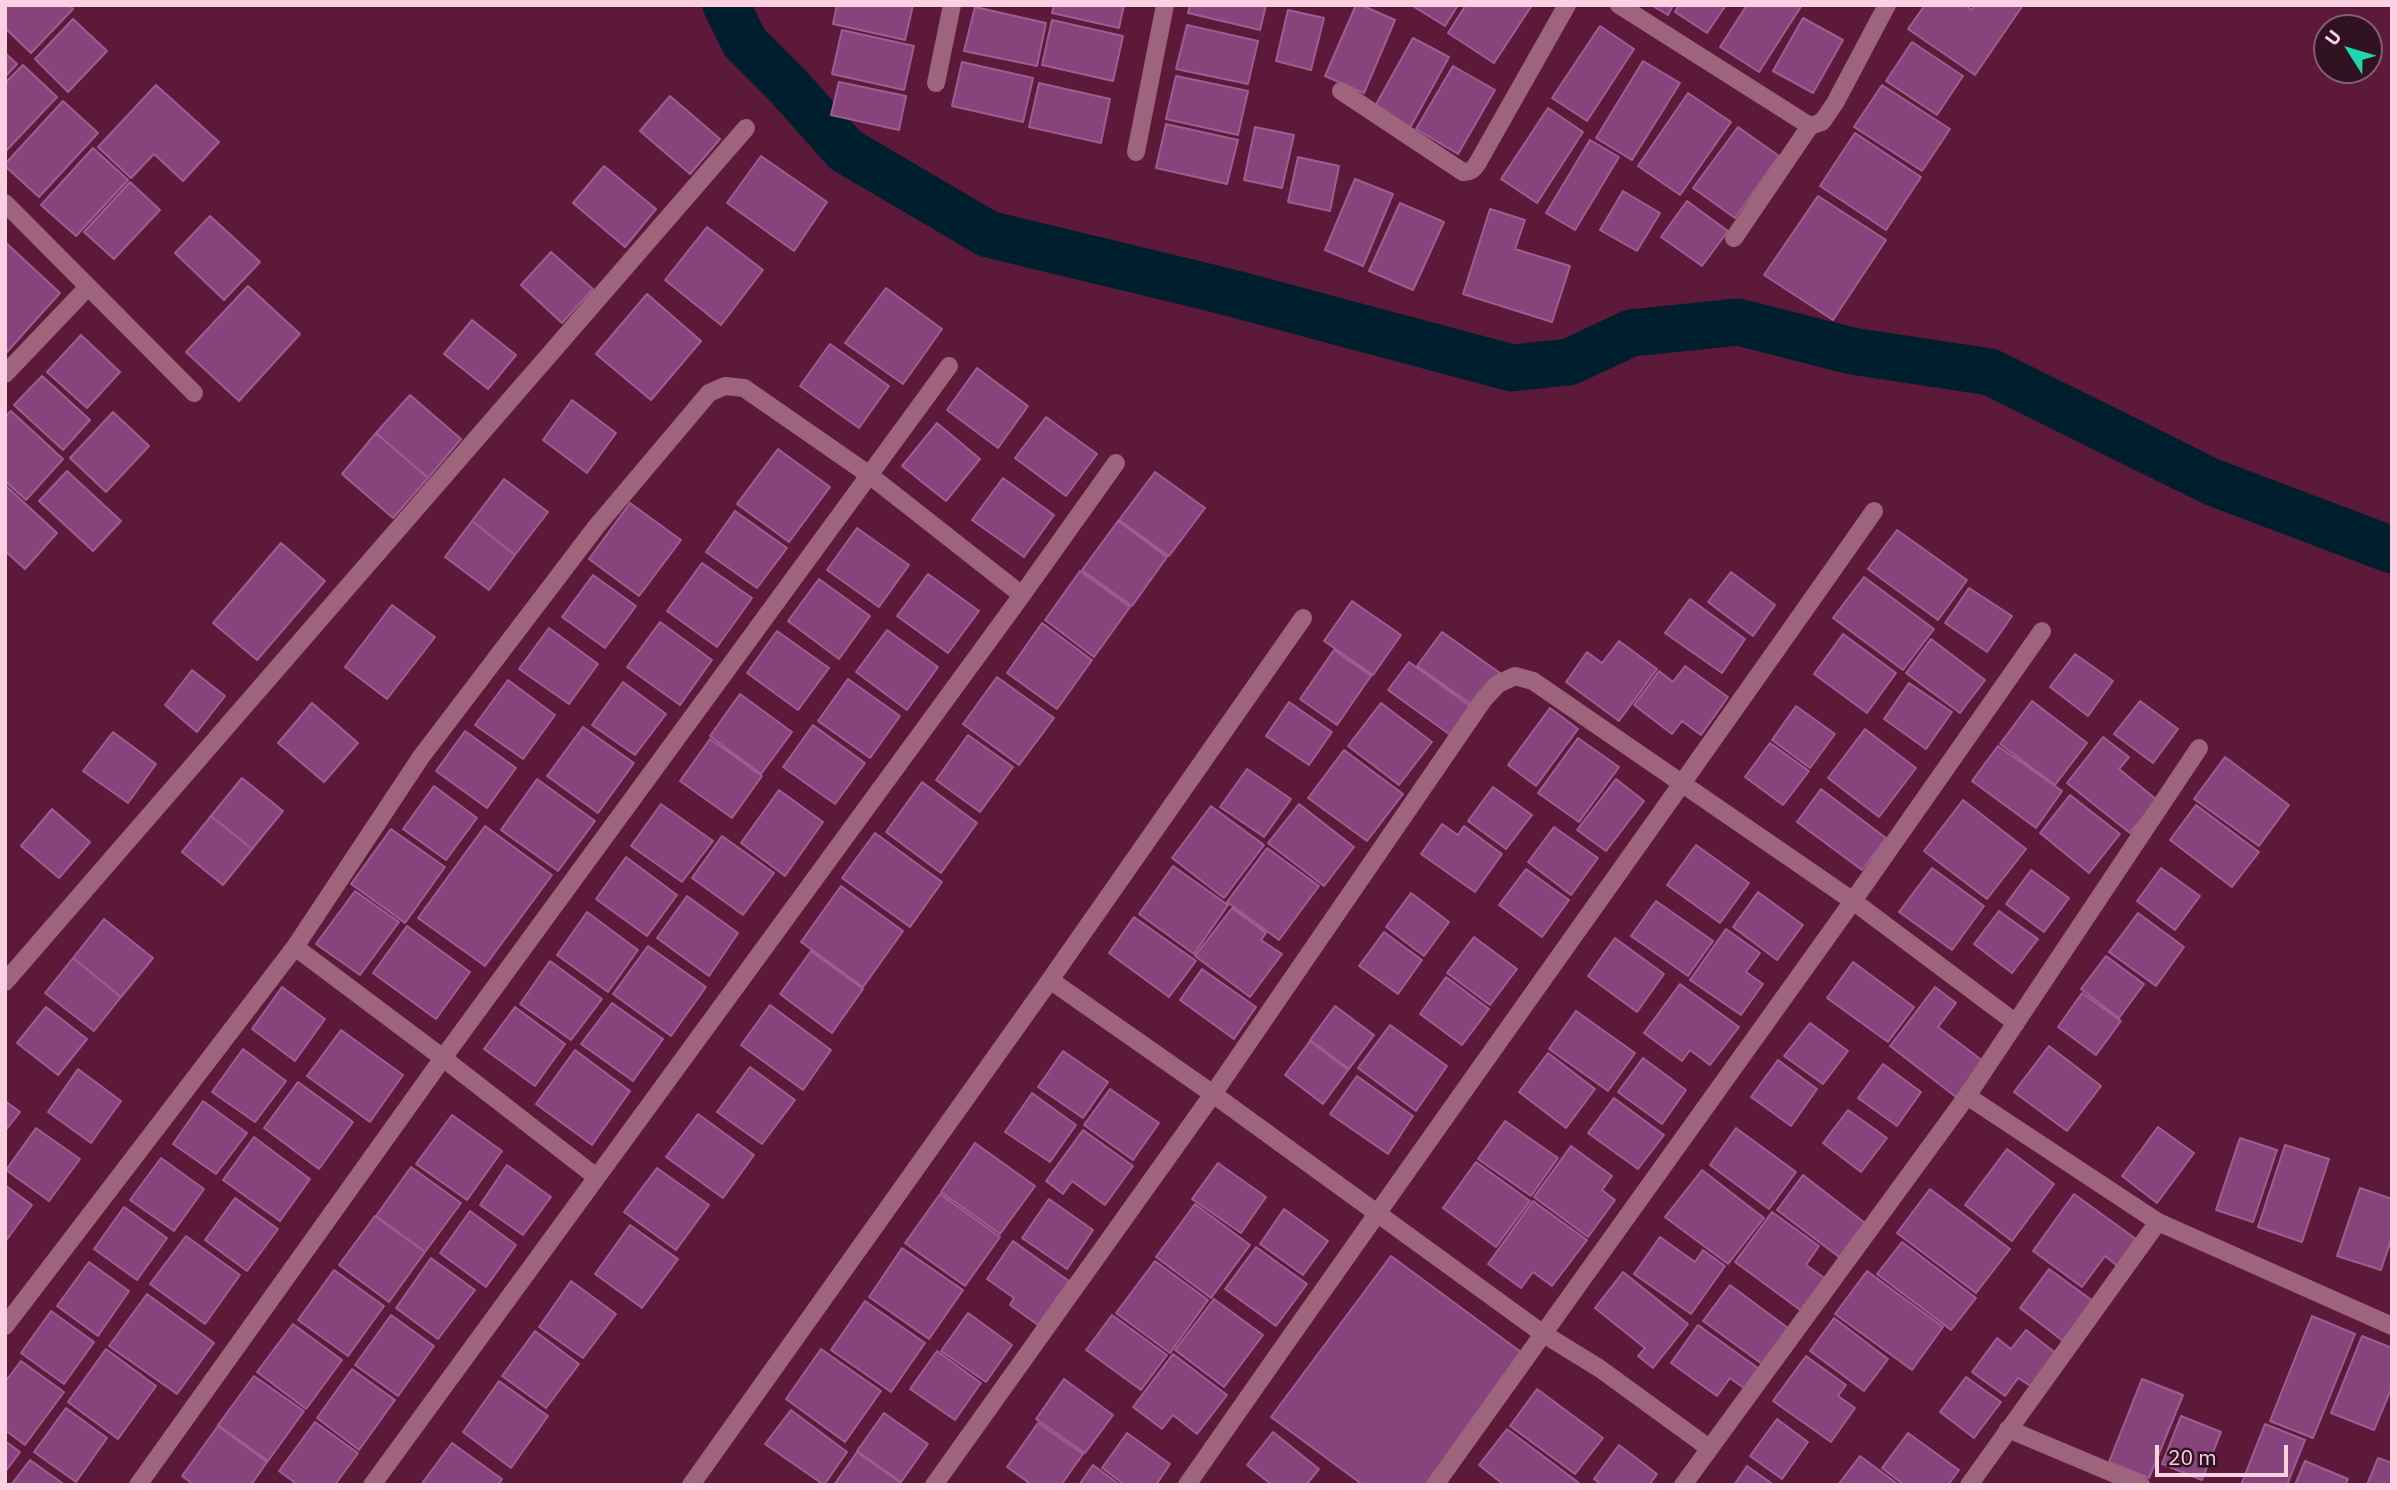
<!DOCTYPE html>
<html>
<head>
<meta charset="utf-8">
<style>
  body { margin:0 }
  #map { position:relative; width:2397px; height:1490px; overflow:hidden; background:#5d193a; font-family:"IBM Plex Sans",sans-serif }
  canvas { display:block }
  .frame { position:absolute; inset:0; border:7px solid #fbd0e0; pointer-events:none }
  .north { position:absolute; left:2313px; top:14px; width:70px; height:70px; box-sizing:border-box; background:#301220; border:2px solid #815e6d; border-radius:50%; rotate:307deg; font-size:19px; font-weight:700; line-height:28px; text-align:center; color:#fbd0e0 }
  .north::after { content:''; display:block; margin:auto; width:24px; height:32px; background:#20d5b0; clip-path:polygon(50% 0,100% 100%,50% 72%,0 100%) }
  .scale { position:absolute; left:2155px; top:1445px; width:133px; height:32px; box-sizing:border-box; border:4px solid #fbd0e0; border-top:0; padding-left:9px; font-size:21px; line-height:24px; white-space:nowrap; color:#fbd0e0; -webkit-text-stroke:5px #301220; paint-order:stroke }
</style>
</head>
<body>
<div id="map">
<canvas width="2397" height="1490"></canvas>
<div class="frame"></div>
<div class="north">U</div>
<div class="scale">20 m</div>
</div>
<script>
const context = document.querySelector('canvas').getContext('2d');
context.lineJoin = 'round';
function stroke(path, color, width, dash) { context.strokeStyle = color; context.lineWidth = width; context.lineCap = dash ? 'butt' : 'round'; context.setLineDash(dash || []); context.stroke(path); }
function fill(path, color) { context.fillStyle = color; context.fill(path, 'evenodd'); }
stroke(new Path2D(`
  M726,5L745,43L790,88L845,150L988,234L1224,291L1512,368L1569,362L1631,333L1738,322L1852,351L1990,372L2212,482L2392,550`), '#001f2e', 47);
const building = new Path2D(`
  M6,5H69L73,9L31,53L5,28Z
  M837,5H913L905,40L833,24Z
  M1054,5H1124L1119,28L1052,13Z
  M1190,5H1266L1260,30L1188,13Z
  M1356,5H1361L1395,20L1364,93L1325,76Z
  M1411,5H1458L1445,26Z
  M1466,5H1532L1494,63L1448,33Z
  M1651,5H1673L1668,15Z
  M1679,5H1726L1707,33L1675,12Z
  M1747,5H1802L1759,72L1720,47Z
  M1925,5H1965L1972,10L1975,5H2023L1975,75L1908,29Z
  M975,7L1046,23L1037,66L964,51Z
  M1288,10L1324,18L1311,70L1276,61Z
  M1803,18L1843,40L1813,93L1773,71Z
  M73,19L107,51L68,92L35,59Z
  M1052,20L1123,36L1113,81L1042,65Z
  M1187,25L1258,41L1248,84L1176,69Z
  M1600,26L1634,49L1587,121L1552,98Z
  M842,30L914,46L904,90L832,74Z
  M1413,38L1449,57L1410,128L1374,108Z
  M1912,42L1963,76L1937,115L1886,81Z
  M5,53L17,64L5,77Z
  M1643,61L1680,83L1632,160L1596,138Z
  M962,62L1033,78L1023,122L952,106Z
  M23,65L57,97L5,152V83Z
  M1453,66L1495,90L1458,154L1416,129Z
  M1176,76L1248,91L1238,135L1166,119Z
  M839,82L906,96L899,130L831,115Z
  M1039,83L1110,99L1101,143L1029,127Z
  M156,85L219,142L183,181L154,154L131,178L98,147Z
  M1882,85L1950,129L1922,171L1854,127Z
  M1688,93L1731,122L1680,195L1638,166Z
  M670,96L720,139L690,174L640,131Z
  M63,101L98,133L39,197L5,166V164Z
  M1548,108L1583,132L1537,203L1501,179Z
  M1166,124L1238,140L1227,184L1156,168Z
  M1255,127L1294,135L1282,188L1244,180Z
  M1738,127L1779,156L1735,218L1693,188Z
  M1855,133L1921,177L1886,230L1820,186Z
  M1590,140L1619,157L1575,230L1546,213Z
  M93,148L128,180L76,236L41,205Z
  M761,156L827,202L794,251L727,203Z
  M1298,157L1339,166L1330,211L1288,202Z
  M604,166L656,209L625,247L573,203Z
  M1355,179L1393,194L1363,266L1325,250Z
  M130,182L160,210L114,259L84,232Z
  M1623,191L1660,213L1637,251L1600,230Z
  M1818,196L1886,240L1833,320L1764,275Z
  M1687,201L1728,231L1702,266L1661,237Z
  M1400,203L1444,222L1413,290L1369,271Z
  M1490,209L1525,220L1515,249L1570,266L1552,322L1463,294Z
  M210,216L260,262L224,300L175,253Z
  M707,227L763,270L721,325L665,280Z
  M5,242L60,293L6,353H5Z
  M551,252L593,289L562,323L521,285Z
  M248,286L300,334L239,401L186,352Z
  M886,288L942,329L903,384L845,343Z
  M647,294L701,341L651,400L596,354Z
  M472,320L516,355L488,389L444,354Z
  M81,335L120,372L87,408L47,372Z
  M830,344L889,386L859,428L800,386Z
  M977,368L1028,406L998,448L947,410Z
  M42,376L90,420L63,450L14,405Z
  M410,395L461,439L428,478L376,433Z
  M572,400L616,433L587,473L543,440Z
  M11,411L63,459L26,500L5,481V417Z
  M113,412L149,446L106,492L70,458Z
  M1046,417L1097,454L1066,496L1015,458Z
  M937,423L980,459L946,501L902,466Z
  M376,433L428,478L393,518L342,474Z
  M778,449L830,487L789,542L737,504Z
  M67,471L121,521L93,551L39,501Z
  M1155,472L1205,508L1169,556L1119,520Z
  M1003,478L1054,515L1024,557L972,520Z
  M504,479L548,512L515,555L472,521Z
  M5,485L57,533L25,569L5,551Z
  M630,503L681,540L639,596L589,559Z
  M735,511L787,548L757,588L706,552Z
  M472,521L515,555L489,590L445,557Z
  M1118,521L1167,557L1132,606L1082,570Z
  M857,528L909,565L879,607L827,570Z
  M1897,530L1967,580L1938,620L1868,569Z
  M281,543L325,581L257,660L213,623Z
  M702,563L752,598L717,647L667,611Z
  M1080,571L1130,607L1094,657L1045,620Z
  M1731,572L1775,605L1753,636L1708,602Z
  M928,574L979,611L948,653L897,616Z
  M593,575L636,606L605,648L562,617Z
  M1864,577L1934,629L1903,670L1833,618Z
  M819,579L870,616L839,659L788,621Z
  M1969,588L2012,616L1987,652L1945,623Z
  M1690,599L1745,639L1722,673L1665,633Z
  M1352,601L1401,635L1373,675L1324,641Z
  M392,605L435,637L387,699L345,667Z
  M660,622L712,660L680,705L627,667Z
  M1042,623L1092,660L1057,709L1007,673Z
  M549,628L598,664L569,704L519,669Z
  M887,630L938,667L907,710L856,672Z
  M777,631L829,668L798,710L747,673Z
  M1442,632L1500,673L1475,707L1417,666Z
  M1843,634L1896,673L1867,713L1814,674Z
  M1931,639L1985,680L1960,713L1906,673Z
  M1619,641L1657,669L1619,721L1566,682L1587,652L1602,663Z
  M1334,650L1371,676L1337,725L1300,699Z
  M2075,654L2113,681L2088,716L2050,687Z
  M1409,662L1474,709L1453,737L1388,690Z
  M1685,666L1728,697L1701,735L1682,721L1672,734L1634,705L1659,671L1673,682Z
  M192,670L225,696L197,732L165,705Z
  M997,677L1054,718L1019,765L963,724Z
  M848,679L900,716L870,758L818,721Z
  M508,680L555,715L523,759L475,725Z
  M623,682L666,714L635,755L592,725Z
  M1909,683L1952,712L1926,749L1884,719Z
  M740,694L792,732L761,774L710,736Z
  M2032,701L2087,743L2055,785L2000,744Z
  M2140,701L2178,729L2153,763L2114,734Z
  M1289,702L1332,732L1309,765L1266,736Z
  M312,703L358,743L324,782L278,743Z
  M1381,703L1432,742L1399,785L1348,746Z
  M1796,706L1835,734L1810,768L1772,740Z
  M1550,708L1578,729L1536,786L1508,765Z
  M813,725L865,763L835,804L783,767Z
  M583,727L634,763L598,813L547,776Z
  M1865,729L1916,768L1879,817L1828,778Z
  M465,731L516,768L487,808L436,771Z
  M113,732L156,764L128,803L83,771Z
  M968,735L1013,767L980,812L936,780Z
  M2103,737L2129,757L2119,769L2157,800L2130,833L2067,783Z
  M1578,738L1619,767L1579,822L1538,793Z
  M710,739L762,776L732,818L680,781Z
  M1770,743L1809,771L1783,805L1745,777Z
  M1998,746L2062,791L2036,828L1972,781Z
  M1344,750L1403,794L1367,841L1308,798Z
  M2225,757L2289,805L2259,846L2194,799Z
  M1247,769L1291,799L1264,837L1220,807Z
  M242,778L283,811L252,849L211,816Z
  M537,779L595,821L558,871L501,830Z
  M1616,779L1644,801L1606,851L1577,830Z
  M922,782L977,823L941,873L886,832Z
  M434,786L477,818L446,860L403,829Z
  M1493,787L1532,815L1506,849L1468,821Z
  M1821,789L1886,838L1862,870L1797,822Z
  M779,790L823,822L785,876L741,843Z
  M2070,795L2120,834L2089,873L2040,833Z
  M1963,800L2026,849L1987,899L1924,851Z
  M661,804L713,841L682,882L631,846Z
  M1299,804L1354,847L1324,886L1268,843Z
  M2196,805L2259,852L2232,887L2170,840Z
  M1211,806L1264,845L1224,898L1172,858Z
  M52,809L90,842L59,878L21,846Z
  M211,816L252,849L223,885L182,852Z
  M1442,824L1458,835L1464,826L1502,854L1475,892L1421,854Z
  M485,826L552,875L485,966L418,918Z
  M1554,827L1598,858L1571,895L1528,862Z
  M391,829L445,867L405,923L351,884Z
  M875,833L942,882L910,927L842,878Z
  M722,836L774,873L743,915L692,878Z
  M1696,845L1749,883L1720,923L1667,885Z
  M1267,848L1319,886L1279,940L1227,902Z
  M626,857L677,895L647,936L596,899Z
  M1173,866L1228,905L1194,954L1139,914Z
  M1932,868L1984,906L1952,950L1899,912Z
  M2161,868L2200,896L2175,930L2137,901Z
  M1526,869L1569,900L1542,937L1499,905Z
  M2031,870L2069,898L2044,932L2006,904Z
  M841,886L903,931L863,987L801,942Z
  M355,891L399,922L360,975L316,944Z
  M1758,892L1803,925L1777,960L1733,927Z
  M1411,893L1449,922L1424,956L1386,927Z
  M687,896L738,933L709,976L657,938Z
  M1656,901L1713,941L1688,976L1631,936Z
  M1232,908L1266,933L1261,940L1282,954L1250,997L1195,956Z
  M1999,911L2038,939L2012,973L1974,944Z
  M587,912L638,950L608,992L557,955Z
  M2138,913L2184,947L2156,986L2109,952Z
  M1134,917L1196,961L1169,997L1109,953Z
  M104,919L153,958L121,997L73,958Z
  M407,926L470,972L436,1019L373,973Z
  M1726,929L1760,953L1746,972L1763,984L1741,1015L1690,980Z
  M1384,932L1422,960L1398,994L1359,966Z
  M1474,937L1517,969L1490,1005L1447,973Z
  M1615,938L1664,974L1637,1012L1588,976Z
  M648,946L706,987L671,1036L613,994Z
  M811,951L863,989L832,1033L780,994Z
  M2106,956L2144,984L2119,1018L2081,989Z
  M73,958L121,997L94,1031L45,993Z
  M550,961L602,999L571,1040L520,1004Z
  M1853,962L1914,1007L1888,1042L1827,998Z
  M1202,969L1256,1007L1234,1039L1180,1000Z
  M1446,977L1489,1009L1462,1045L1420,1014Z
  M1680,984L1739,1027L1710,1065L1690,1050L1682,1061L1644,1033Z
  M282,987L325,1019L295,1061L252,1029Z
  M1935,987L1956,1003L1938,1027L1983,1061L1956,1097L1890,1046Z
  M2082,993L2121,1021L2096,1055L2058,1027Z
  M612,1003L663,1039L633,1081L581,1044Z
  M770,1005L831,1050L803,1090L741,1045Z
  M1335,1006L1374,1035L1349,1069L1310,1040Z
  M46,1007L87,1039L58,1075L17,1043Z
  M515,1007L565,1044L535,1086L484,1049Z
  M1576,1011L1635,1053L1608,1091L1549,1049Z
  M1810,1023L1848,1051L1823,1084L1784,1056Z
  M1390,1025L1447,1066L1416,1111L1358,1068Z
  M341,1030L403,1075L370,1122L307,1076Z
  M1310,1041L1348,1070L1323,1104L1285,1075Z
  M2049,1046L2101,1086L2067,1131L2014,1092Z
  M243,1049L286,1081L255,1122L212,1092Z
  M575,1050L630,1091L592,1145L536,1104Z
  M1063,1051L1108,1082L1083,1118L1038,1087Z
  M1548,1053L1595,1089L1566,1128L1519,1092Z
  M1643,1058L1686,1090L1662,1124L1618,1092Z
  M1778,1060L1817,1089L1791,1126L1751,1097Z
  M1883,1064L1921,1092L1897,1126L1858,1098Z
  M750,1067L795,1100L762,1144L717,1112Z
  M78,1069L121,1101L91,1143L48,1112Z
  M1357,1076L1413,1116L1388,1154L1330,1114Z
  M298,1082L353,1122L319,1169L264,1128Z
  M1110,1089L1159,1123L1133,1160L1084,1125Z
  M1032,1093L1076,1125L1050,1162L1005,1132Z
  M1614,1098L1664,1135L1638,1169L1588,1133Z
  M5,1101L20,1112L5,1131Z
  M203,1101L247,1133L216,1174L173,1144Z
  M1848,1110L1887,1138L1861,1172L1823,1143Z
  M698,1114L754,1155L723,1198L666,1157Z
  M452,1115L502,1151L467,1200L416,1164Z
  M1505,1121L1558,1158L1531,1196L1478,1159Z
  M2158,1127L2194,1153L2157,1203L2122,1176Z
  M36,1128L80,1159L49,1201L6,1170Z
  M1736,1128L1796,1172L1769,1209L1710,1165Z
  M1083,1130L1133,1166L1105,1205L1072,1181L1063,1194L1046,1181Z
  M254,1137L310,1179L280,1221L223,1180Z
  M2240,1138L2277,1150L2253,1222L2216,1210Z
  M975,1143L1035,1186L1000,1234L941,1192Z
  M2285,1145L2329,1159L2302,1242L2258,1227Z
  M1571,1146L1612,1176L1602,1190L1615,1200L1588,1237L1534,1197Z
  M2007,1149L2054,1184L2012,1241L1965,1205Z
  M161,1158L204,1189L174,1231L130,1200Z
  M1476,1162L1530,1201L1496,1247L1443,1208Z
  M1218,1163L1266,1197L1241,1233L1192,1199Z
  M507,1165L551,1197L523,1235L480,1205Z
  M411,1167L461,1203L425,1252L376,1216Z
  M657,1168L709,1205L676,1250L624,1212Z
  M1702,1170L1764,1218L1728,1264L1665,1217Z
  M1803,1175L1865,1223L1839,1257L1777,1210Z
  M5,1185L32,1205L5,1242Z
  M2360,1188L2392,1199V1237L2381,1270L2337,1256Z
  M1930,1189L2010,1249L1976,1293L1897,1233Z
  M940,1194L1000,1237L965,1286L905,1243Z
  M2074,1194L2140,1242L2120,1268L2105,1256L2082,1287L2033,1251Z
  M235,1198L278,1229L247,1271L205,1240Z
  M1049,1199L1093,1230L1067,1269L1022,1238Z
  M1533,1201L1587,1240L1552,1286L1533,1272L1521,1288L1488,1264Z
  M1195,1204L1250,1245L1211,1298L1156,1257Z
  M124,1207L167,1238L137,1280L94,1249Z
  M1284,1209L1328,1241L1303,1275L1260,1244Z
  M470,1211L516,1245L486,1287L440,1253Z
  M1772,1212L1819,1246L1806,1265L1826,1279L1803,1312L1735,1262Z
  M375,1216L425,1252L389,1302L339,1265Z
  M630,1225L678,1259L642,1308L595,1274Z
  M186,1236L240,1275L205,1324L150,1284Z
  M1660,1237L1695,1262L1703,1250L1725,1266L1691,1314L1634,1274Z
  M1013,1241L1069,1281L1038,1325L1010,1305L1014,1298L987,1279Z
  M1902,1242L1976,1298L1951,1330L1877,1274Z
  M1256,1247L1307,1284L1276,1326L1225,1289Z
  M902,1248L963,1290L929,1339L869,1297Z
  M1391,1256L1525,1355L1429,1485H1363L1271,1417Z
  M431,1258L475,1290L438,1339L396,1308Z
  M1155,1261L1208,1300L1170,1353L1116,1313Z
  M89,1262L129,1291L98,1336L57,1306Z
  M2049,1269L2093,1301L2063,1341L2020,1308Z
  M334,1270L384,1306L348,1356L298,1320Z
  M1867,1271L1943,1327L1912,1370L1835,1314Z
  M1623,1272L1688,1324L1653,1368L1638,1356L1645,1348L1595,1308Z
  M571,1281L616,1314L583,1358L539,1327Z
  M1730,1285L1788,1328L1762,1364L1703,1321Z
  M147,1294L214,1343L177,1394L109,1346Z
  M1214,1299L1263,1335L1224,1387L1175,1350Z
  M865,1301L925,1343L891,1392L831,1350Z
  M51,1311L94,1342L64,1384L21,1353Z
  M968,1313L1012,1345L986,1382L941,1351Z
  M391,1315L434,1346L398,1396L355,1365Z
  M1112,1315L1167,1355L1141,1390L1086,1350Z
  M2312,1316L2355,1334L2313,1438L2270,1421Z
  M1834,1318L1888,1359L1864,1391L1810,1351Z
  M293,1324L342,1360L306,1409L257,1372Z
  M1698,1325L1762,1371L1748,1391L1730,1378L1717,1396L1671,1363Z
  M2026,1330L2057,1354L2032,1387L2018,1378L2005,1396L1972,1372L1997,1338L2011,1349Z
  M535,1331L579,1364L546,1408L502,1376Z
  M2362,1336L2392,1348V1387L2374,1430L2331,1413Z
  M106,1349L156,1386L118,1439L68,1402Z
  M821,1349L881,1391L845,1442L786,1399Z
  M937,1351L981,1383L955,1420L910,1389Z
  M1173,1354L1227,1395L1197,1434L1173,1415L1162,1429L1133,1407Z
  M1806,1356L1846,1385L1838,1396L1855,1408L1831,1442L1773,1401Z
  M21,1361L64,1392L25,1445L5,1430V1382Z
  M352,1369L395,1400L359,1450L317,1418Z
  M254,1376L304,1411L268,1461L218,1425Z
  M1966,1377L2001,1402L1974,1438L1940,1412Z
  M1064,1379L1113,1415L1085,1453L1036,1419Z
  M2142,1379L2183,1395L2149,1478L2109,1462Z
  M499,1381L548,1416L511,1468L463,1432Z
  M1537,1389L1603,1438L1575,1474L1510,1426Z
  M66,1408L107,1438L76,1482L34,1452Z
  M791,1410L847,1452L824,1485L765,1444Z
  M884,1413L928,1444L901,1482L857,1451Z
  M2181,1416L2221,1432L2202,1480L2162,1464Z
  M1777,1419L1808,1442L1782,1479L1750,1456Z
  M315,1422L358,1453L335,1485H298L279,1471Z
  M1038,1423L1083,1454L1061,1485H1032L1007,1467Z
  M2265,1424L2305,1440L2287,1485H2241Z
  M218,1426L267,1462L251,1485H194L182,1476Z
  M1507,1429L1579,1483L1577,1485H1504L1479,1465Z
  M1273,1432L1319,1469L1306,1485H1272L1247,1465Z
  M1127,1433L1170,1464L1156,1485H1125L1102,1468Z
  M1908,1433L1959,1470L1948,1485H1904L1882,1468Z
  M5,1441L20,1452L5,1472Z
  M452,1443L502,1479L498,1485H427L423,1482Z
  M1619,1445L1657,1474L1649,1485H1602L1594,1479Z
  M857,1452L901,1483L900,1485H834Z
  M1860,1456L1899,1485H1838Z
  M2378,1458L2392,1463V1485H2367Z
  M30,1460L65,1485H11Z
  M2305,1461L2348,1479L2345,1485H2295Z
  M1093,1465L1120,1485H1079Z
  M1747,1466L1774,1485H1734Z`);
fill(building, '#87447c');
stroke(building, '#9c5e91', 2);
stroke(new Path2D(`
  M1619,5L1810,126L1822,122L1835,103L1887,5
  M936,83L952,5
  M1341,91L1463,172C1470,172 1473,170 1477,164L1567,5
  M1136,152L1165,5
  M5,203L194,393
  M1734,238L1810,126
  M5,374L88,287
  M295,947L443,1058L595,1176
  M1050,980L1213,1094L1542,1333L1599,1368L1709,1448
  M5,982L746,128
  M1967,1096L2158,1222L2392,1326
  M5,1326L295,947L421,757L596,527L709,393L725,386L744,388L868,474L1022,595
  M2008,1429L2141,1485
  M138,1485L443,1058L949,366
  M372,1485L1022,595L1116,463
  M691,1485L1050,980L1303,618
  M934,1485L1213,1094L1484,699L1498,684L1515,676L1533,681L1853,901L2016,1023
  M1187,1485C1413,1159 1646,837 1874,511
  M1435,1485L1853,901L2042,631
  M1683,1485L1967,1096L2199,748
  M1969,1485L2158,1222`), '#9d647b', 18);
</script>
</body>
</html>
